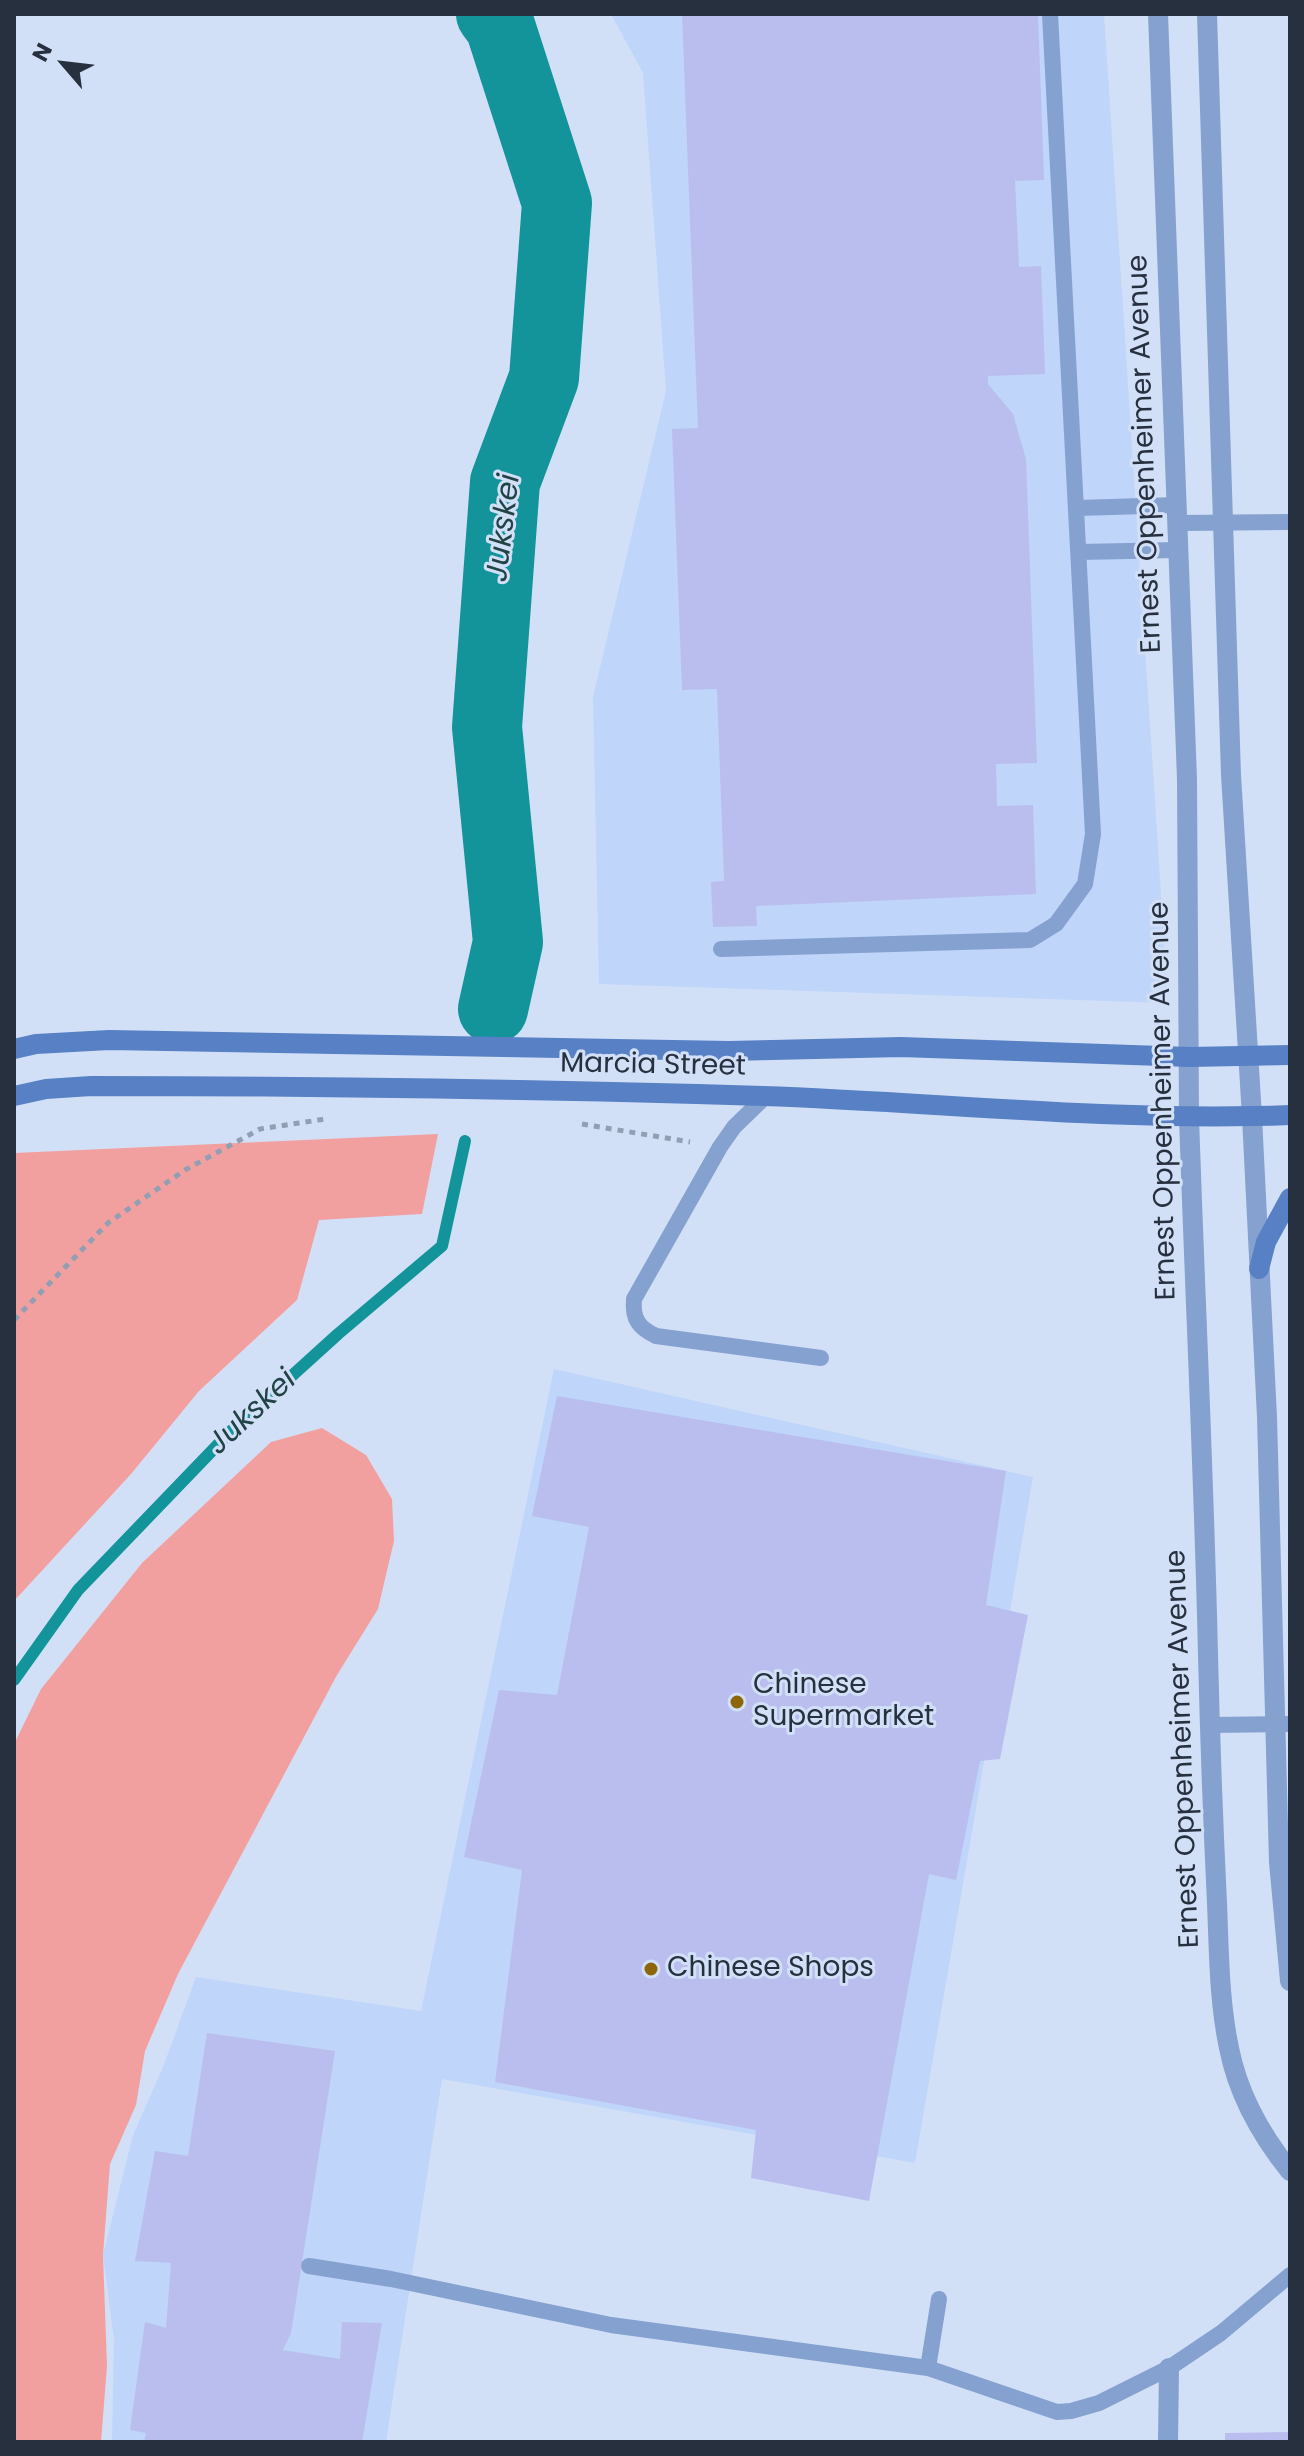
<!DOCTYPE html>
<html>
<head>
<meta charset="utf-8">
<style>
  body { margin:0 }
  #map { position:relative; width:1304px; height:2456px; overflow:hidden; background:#d2e0f7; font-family:Poppins,sans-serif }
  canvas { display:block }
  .frame { position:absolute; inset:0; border:16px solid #27303f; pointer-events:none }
  .north { position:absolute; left:24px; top:24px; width:80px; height:80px; -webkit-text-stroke:6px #d2e0f7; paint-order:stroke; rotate:298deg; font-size:22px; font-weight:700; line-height:32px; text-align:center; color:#27303f }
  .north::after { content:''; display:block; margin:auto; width:28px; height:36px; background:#27303f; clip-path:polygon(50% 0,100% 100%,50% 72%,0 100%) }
</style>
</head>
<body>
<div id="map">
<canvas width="1304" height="2456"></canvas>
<div class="frame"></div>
<div class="north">N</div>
</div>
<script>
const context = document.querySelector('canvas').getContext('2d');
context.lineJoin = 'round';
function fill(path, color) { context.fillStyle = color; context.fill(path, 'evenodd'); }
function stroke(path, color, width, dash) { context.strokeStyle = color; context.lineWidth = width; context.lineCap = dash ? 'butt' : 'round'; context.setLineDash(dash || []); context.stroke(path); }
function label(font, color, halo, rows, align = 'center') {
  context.font = font + ' Poppins,sans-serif'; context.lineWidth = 6; context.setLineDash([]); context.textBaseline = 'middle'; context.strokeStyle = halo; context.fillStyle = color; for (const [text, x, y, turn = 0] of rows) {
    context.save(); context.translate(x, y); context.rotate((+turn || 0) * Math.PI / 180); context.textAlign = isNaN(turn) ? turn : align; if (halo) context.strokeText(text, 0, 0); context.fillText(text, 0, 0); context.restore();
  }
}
fill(new Path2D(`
  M611,14H1104L1168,1003L599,984L593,697L666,391L643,73Z
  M554,1369L1033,1477L915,2163L442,2079L386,2442H112L114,2340L103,2255L133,2135L163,2067L196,1977L421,2011Z`), '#bfd5f9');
fill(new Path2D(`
  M438,1134L422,1214L319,1220L297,1300L199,1391L131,1474L14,1601V1153Z
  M322,1428L366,1455L392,1499L394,1541L378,1609L337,1675L178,1974L145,2051L136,2105L110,2164L103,2255L107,2366L101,2442H14V1744L41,1689L142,1563L271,1442Z`), '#f2a09f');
stroke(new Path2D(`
  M14,1680L78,1590L231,1431L338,1334L442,1246L465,1141`), '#12949a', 12);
stroke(new Path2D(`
  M491,14L500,26L557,203L544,378L505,482L487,727L508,942L493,1009`), '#12949a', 70);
fill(new Path2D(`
  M682,14H1038L1044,180L1015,181L1019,267L1041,266L1045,374L988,376V384L1013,414L1026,459L1037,763L996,764L997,806L1033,805L1036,894L756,906L757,926L713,927L711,882L724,881L717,689L682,690L672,429L698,428Z
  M557,1396L1006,1471L986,1605L1028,1615L1000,1759L980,1761L956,1880L929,1874L869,2201L751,2178L756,2130L495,2082L522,1870L464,1857L499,1690L557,1695L589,1527L532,1516Z
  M207,2033L335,2051L291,2333L283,2350L340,2359L342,2322L382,2323L362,2442H144L146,2433L130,2430L145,2322L166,2328L171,2263L135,2261L155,2151L188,2156Z
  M1290,2432V2442H1225V2433Z`), '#babeee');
stroke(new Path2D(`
  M582,1124L690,1142
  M14,1320L108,1223L185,1170L260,1129L325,1119`), '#929eb2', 5, [6, 6]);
stroke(new Path2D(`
  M1078,508L1177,505
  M1179,523L1290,522
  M1080,552L1178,550
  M721,949L1030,940L1056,924L1085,884L1093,834L1050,14
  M766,1096L734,1127L720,1147L634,1299C632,1319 639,1328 656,1336L821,1358
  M1210,1725L1290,1724
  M309,2266L391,2279L611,2325L928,2368L1057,2412L1071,2411L1099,2403L1169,2368L1221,2333L1290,2275
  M928,2368L939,2299`), '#85a1cf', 16);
stroke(new Path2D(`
  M1168,2442L1169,2368`), '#85a1cf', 20);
stroke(new Path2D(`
  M1189,1117C1195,1297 1204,1476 1208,1655C1210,1738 1213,1821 1217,1903C1219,1951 1219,2001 1229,2048C1238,2094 1261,2135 1290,2171
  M1252,1117L1267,1417L1279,1862L1290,1981`), '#85a1cf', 20);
stroke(new Path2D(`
  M1158,14L1187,779L1189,1117
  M1207,14L1231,775L1252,1117`), '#85a1cf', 20);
stroke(new Path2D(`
  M14,1049L36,1044L109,1040L729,1051L901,1047L1190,1057L1290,1055
  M14,1096L46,1089L91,1086C315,1086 540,1089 763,1096C939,1102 1114,1122 1290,1115
  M1259,1269L1266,1242L1290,1198`), '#5880c4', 20);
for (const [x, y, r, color] of [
  [737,1702,8,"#8e660a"],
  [651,1969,8,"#8e660a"]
]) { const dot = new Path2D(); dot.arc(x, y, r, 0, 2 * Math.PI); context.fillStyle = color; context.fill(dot); stroke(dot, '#d2e0f7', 3); }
label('28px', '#27303f', '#d2e0f7', [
  ["Ernest Oppenheimer Avenue",1146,454,-92],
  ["Marcia Street",653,1066,1],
  ["Ernest Oppenheimer Avenue",1164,1101,-91],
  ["Ernest Oppenheimer Avenue",1184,1749,-92]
]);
label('28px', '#27303f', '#d2e0f7', [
  ["Chinese",753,1686],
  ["Supermarket",753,1718],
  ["Chinese Shops",667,1969]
], 'left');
label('italic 30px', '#214345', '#d2e0f7', [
  ["Jukskei",505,528,-83],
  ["Jukskei",253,1413,-43]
]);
</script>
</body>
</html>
